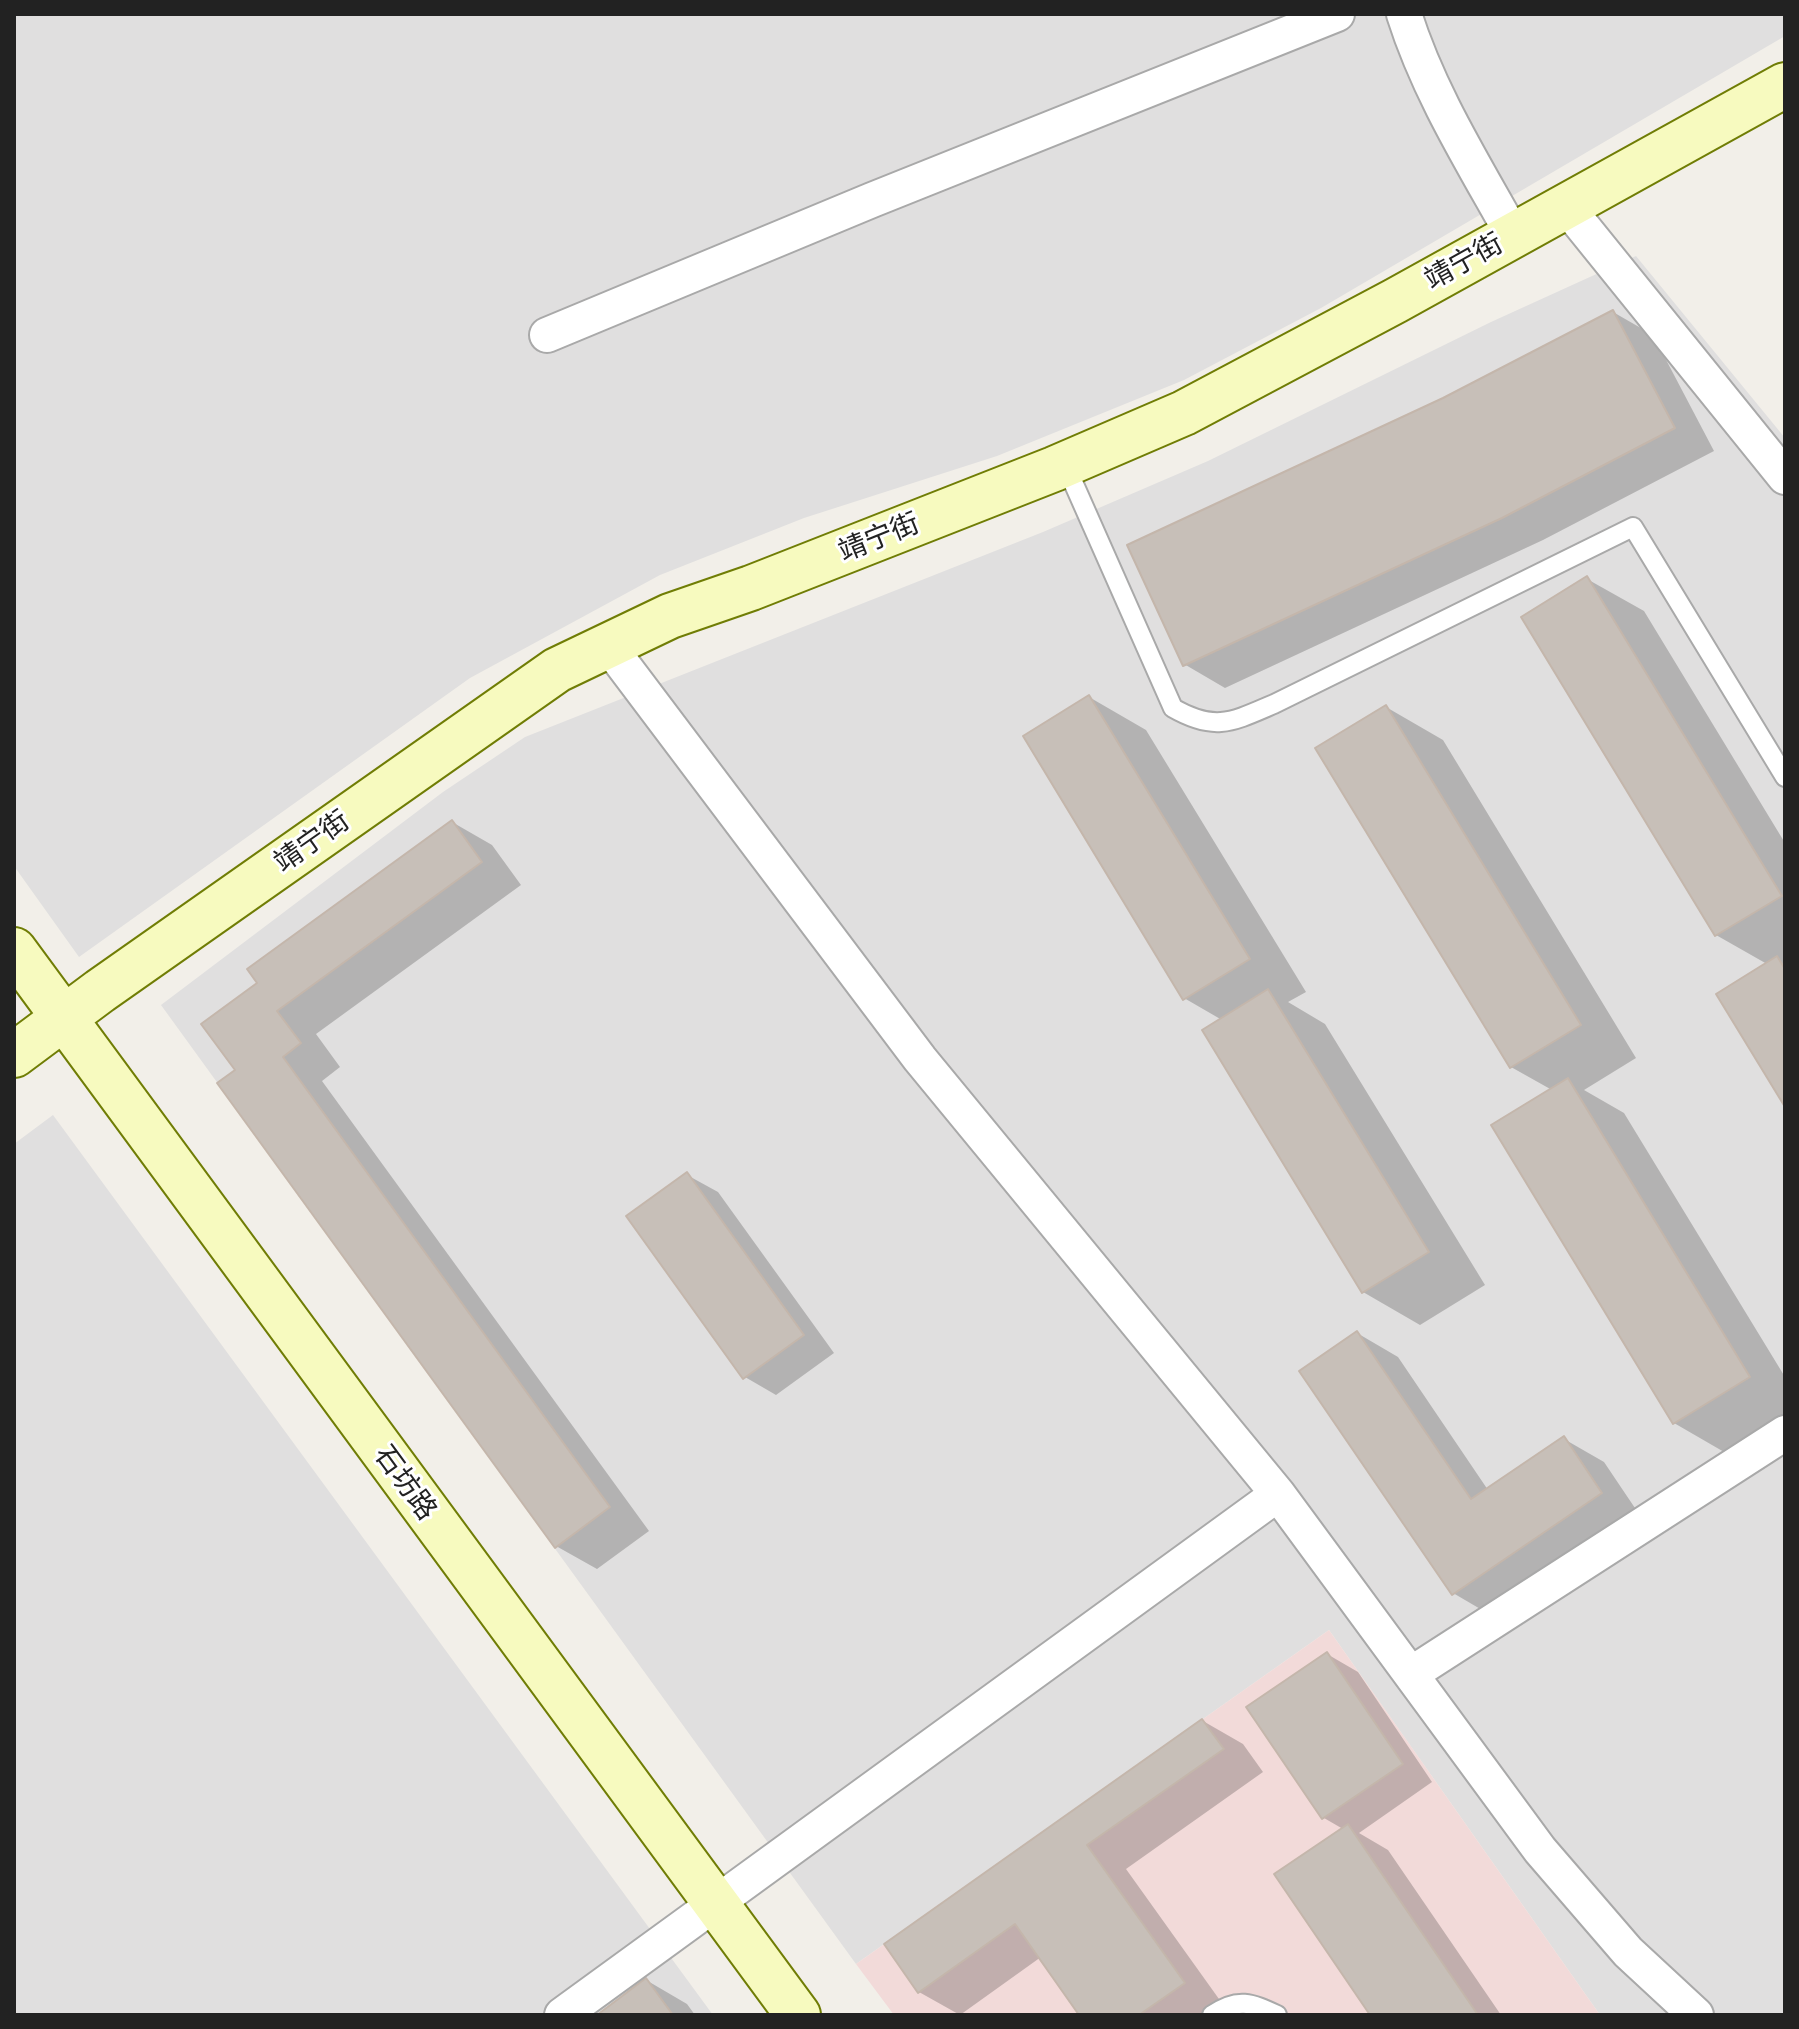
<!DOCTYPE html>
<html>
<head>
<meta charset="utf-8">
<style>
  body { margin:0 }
  #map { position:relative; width:1799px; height:2029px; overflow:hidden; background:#f2efe9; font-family:"Alegreya Sans",sans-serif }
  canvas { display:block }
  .frame { position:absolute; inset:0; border:16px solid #222; pointer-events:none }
</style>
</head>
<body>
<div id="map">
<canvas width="1799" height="2029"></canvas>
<div class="frame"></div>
</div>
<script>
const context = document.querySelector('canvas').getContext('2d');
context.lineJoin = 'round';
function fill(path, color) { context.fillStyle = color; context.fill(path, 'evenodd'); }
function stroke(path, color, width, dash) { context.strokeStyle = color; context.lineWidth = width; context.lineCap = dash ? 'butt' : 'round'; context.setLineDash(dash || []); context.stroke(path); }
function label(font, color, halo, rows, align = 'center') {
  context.font = font + ' "Alegreya Sans","Noto Sans SC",sans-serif'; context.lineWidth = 6; context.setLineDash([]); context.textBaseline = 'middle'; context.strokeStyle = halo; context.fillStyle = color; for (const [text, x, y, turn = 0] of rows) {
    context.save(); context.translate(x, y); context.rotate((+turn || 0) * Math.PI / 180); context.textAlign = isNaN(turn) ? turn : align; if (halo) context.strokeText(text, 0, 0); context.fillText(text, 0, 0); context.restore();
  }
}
fill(new Path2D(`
  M14,14H1785V36L1321,308L1184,380L997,456L804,518L660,575L470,678L79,957L14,866Z
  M1636,256L1785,438V2015H1600L1329,1630L856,1964L161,1005L443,792L525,737L1043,532L1208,461L1491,322Z
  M53,1115L713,2015H14V1144Z`), '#e0dfdf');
fill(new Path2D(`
  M1329,1630L1600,2015H894L856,1964Z`), '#f2dad9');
fill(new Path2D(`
  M1613,312L1653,335L1714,451L1543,540L1225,688L1184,664L1444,400Z
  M1587,579L1644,611L1785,843V961L1783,962L1785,963V1104L1767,964L1716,935Z
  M1089,697L1146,730L1306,992L1288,1002L1325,1024L1485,1285L1420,1325L1363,1292L1222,1020L1184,998Z
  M1386,707L1443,740L1636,1058L1584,1090L1624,1113L1785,1377V1423L1731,1456L1674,1423L1552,1090L1511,1067Z
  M452,822L492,845L521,885L316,1034L340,1067L322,1081L649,1531L597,1569L556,1546L237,1071L260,983Z
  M687,1175L718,1192L834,1353L776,1395L745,1377Z
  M1357,1333L1398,1357L1488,1490L1564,1439L1604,1462L1641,1517L1494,1617L1453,1593Z
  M1327,1654L1358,1672L1432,1782L1359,1833L1388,1850L1501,2015H1372L1343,1829L1324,1818Z
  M1203,1721L1243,1744L1263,1772L1126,1869L1224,2006L1212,2015H1082L1041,1957L960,2015L919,1992Z
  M646,1980L687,2004L695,2015H600Z`), '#0003');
const building = new Path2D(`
  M1613,310L1675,428L1502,518L1183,666L1127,545L1443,398Z
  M1587,576L1782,896L1715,936L1521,617Z
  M1089,695L1250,959L1183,1000L1023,736Z
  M1386,705L1581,1025L1510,1068L1315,748Z
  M452,820L482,862L277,1011L301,1043L283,1057L610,1507L555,1548L217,1083L235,1070L201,1024L257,983L247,969Z
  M1777,956L1785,969V1107L1716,994Z
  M1268,989L1429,1252L1362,1293L1202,1030Z
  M1568,1078L1750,1377L1673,1424L1491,1125Z
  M687,1172L804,1335L743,1379L626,1216Z
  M1357,1331L1471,1499L1564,1436L1602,1493L1452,1595L1299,1371Z
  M1327,1652L1403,1764L1322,1819L1246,1707Z
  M1202,1719L1224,1749L1087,1845L1185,1983L1139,2015H1079L1015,1924L918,1993L884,1944Z
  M1348,1824L1478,2015H1370L1274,1874Z
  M646,1978L673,2015H597Z`);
fill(building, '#c7bfb8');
stroke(building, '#c4b6ab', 2);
const lane = new Path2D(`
  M1065,464L1173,708C1215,732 1232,722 1274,704L1633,527L1785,777
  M1212,2015C1238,1997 1251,2003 1277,2015`);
const street = new Path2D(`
  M1404,14C1429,93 1473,163 1513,235
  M1566,206L1785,477
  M547,335L872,200L1337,14
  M608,645L920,1059L1278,1494
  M1411,1674L1785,1433
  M562,2015L1278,1494L1540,1850L1628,1952L1696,2015`);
const secondary = new Path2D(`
  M14,950L798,2015
  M14,1055L100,991L557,670L670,616L751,588L1054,469L1184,413L1395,301L1785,85`);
stroke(lane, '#a9a9a9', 22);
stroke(street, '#a9a9a9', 38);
stroke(secondary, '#707d05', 48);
stroke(lane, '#fff', 18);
stroke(street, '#fff', 34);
stroke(secondary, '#f7fabf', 44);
label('28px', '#222', '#fff', [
  ["靖宁街",1464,262,-29],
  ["靖宁街",879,538,-22],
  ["靖宁街",312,842,-35],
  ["石坊路",405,1483,54]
]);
</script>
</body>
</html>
